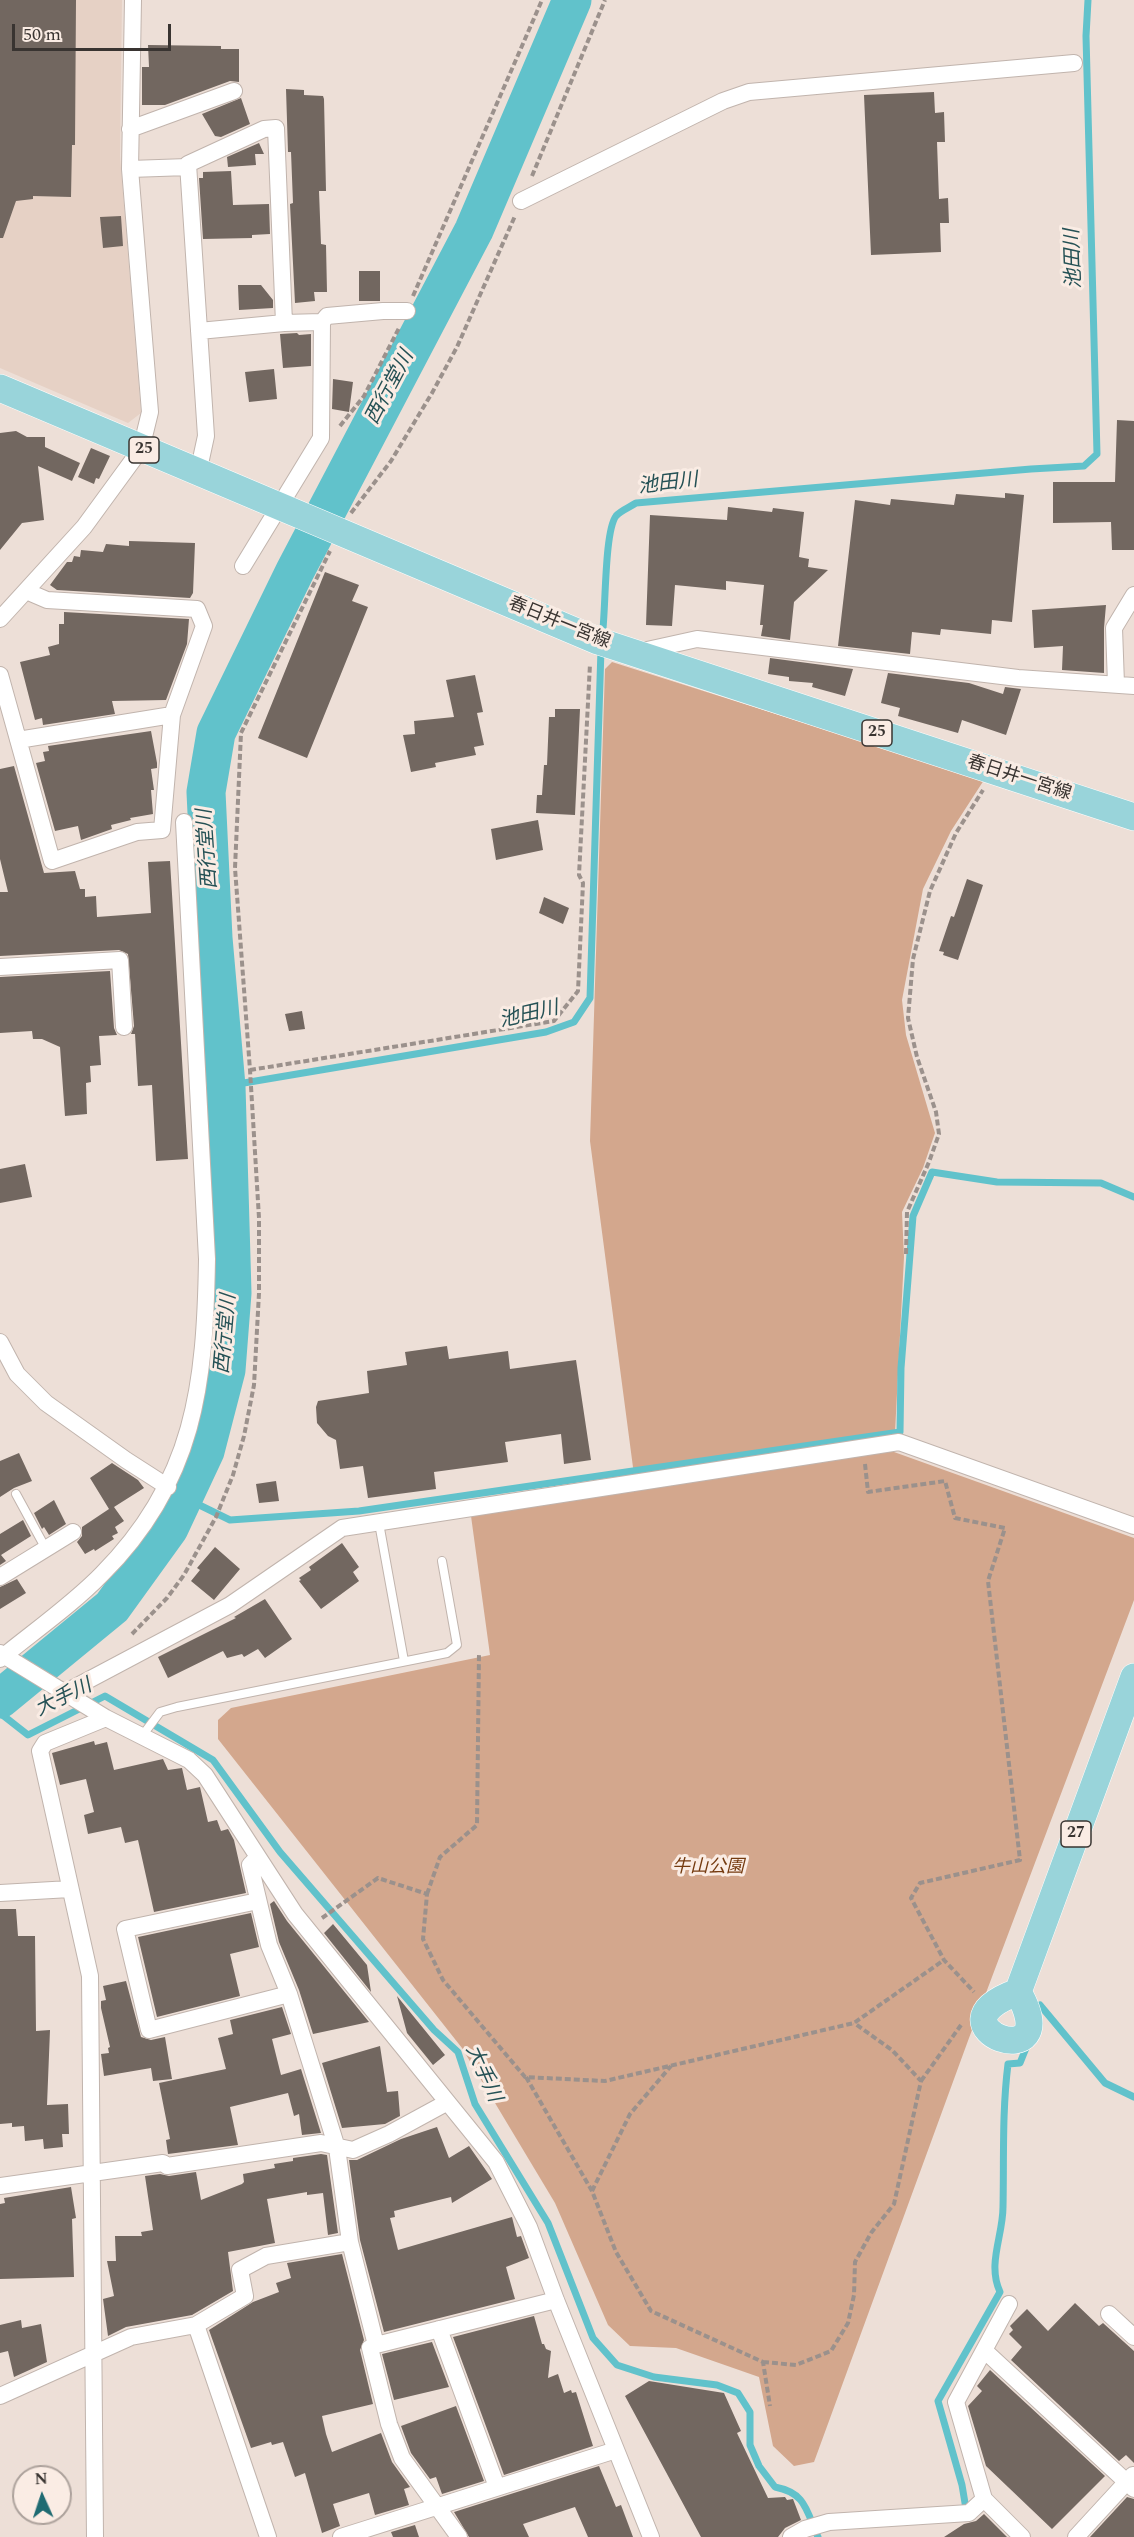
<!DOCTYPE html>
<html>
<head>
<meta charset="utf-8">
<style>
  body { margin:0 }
  #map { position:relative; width:1134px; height:2537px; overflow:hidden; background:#eddfd7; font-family:Spectral,serif }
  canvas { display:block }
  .north { position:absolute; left:12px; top:2465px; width:60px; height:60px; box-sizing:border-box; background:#faece4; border:2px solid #ada29c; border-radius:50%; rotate:357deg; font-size:16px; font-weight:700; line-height:24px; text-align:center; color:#393431 }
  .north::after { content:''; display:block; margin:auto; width:21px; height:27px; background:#1f6b72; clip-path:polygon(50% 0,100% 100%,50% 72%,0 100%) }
  .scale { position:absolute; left:12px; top:24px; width:159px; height:27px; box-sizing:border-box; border:3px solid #393431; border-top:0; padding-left:8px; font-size:18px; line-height:21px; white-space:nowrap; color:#393431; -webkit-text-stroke:4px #faece4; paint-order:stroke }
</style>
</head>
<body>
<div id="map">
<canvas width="1134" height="2537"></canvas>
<div class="north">N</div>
<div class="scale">50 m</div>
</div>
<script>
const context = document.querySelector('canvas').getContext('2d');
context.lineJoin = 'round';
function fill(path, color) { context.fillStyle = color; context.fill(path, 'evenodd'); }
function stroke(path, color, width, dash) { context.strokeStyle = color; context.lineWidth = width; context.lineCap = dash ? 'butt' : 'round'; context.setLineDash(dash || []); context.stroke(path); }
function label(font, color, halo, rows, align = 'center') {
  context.font = font + ' Spectral,"Noto Sans JP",serif'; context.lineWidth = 6; context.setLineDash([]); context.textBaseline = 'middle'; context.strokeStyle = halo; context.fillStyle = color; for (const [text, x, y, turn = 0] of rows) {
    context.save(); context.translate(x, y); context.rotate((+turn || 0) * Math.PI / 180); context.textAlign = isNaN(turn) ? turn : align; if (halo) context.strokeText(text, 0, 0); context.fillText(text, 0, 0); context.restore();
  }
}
fill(new Path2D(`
  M0,0H122L120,156L141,413L128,423L0,368Z`), '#e6d1c5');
fill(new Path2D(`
  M612,662L984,780L951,831L923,889L902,1000L906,1035L935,1133L923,1168L902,1212L904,1257L894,1452L1134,1538V1600L969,2038L814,2462L794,2466L773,2446L759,2377L676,2348L630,2346L608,2325L555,2203L462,2048L218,1739V1720L231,1708L490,1655L471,1516L636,1490L590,1141L605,669Z`), '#d3a78d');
stroke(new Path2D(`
  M602,638C606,613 604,532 616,516C620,511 630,507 636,503L1031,469L1084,466L1097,454L1086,36L1088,0
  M226,1086L546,1032L574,1022L590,998L601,649
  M183,1497L230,1520L359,1511L900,1432L901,1368L913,1216L932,1172L997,1182L1101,1183L1134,1197
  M0,1713L28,1735L105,1696L213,1760L280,1852L434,2030L458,2052L475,2104L548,2223L593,2338L617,2365L654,2377L717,2385L738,2393L750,2412V2445L759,2466L775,2487C806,2493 806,2510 818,2537
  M1040,2005L1105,2083L1134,2097
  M966,2509L962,2485L938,2401L1000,2292C987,2264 1003,2236 1003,2207C1004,2159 1002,2112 1008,2064L1020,2063L1028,2043`), '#61c2cb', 7);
stroke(new Path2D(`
  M0,1699L112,1607L169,1528L205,1451L226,1370L232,1293L226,1086L213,938L206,792L216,733L295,571L474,230L572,0`), '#61c2cb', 39);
fill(new Path2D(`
  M0,0H76L75,145H72L71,197L33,196V199L16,201L3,238H0Z
  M148,45L221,46V49H239V82L230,81L165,105H142V67H149Z
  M286,89L304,90V95L323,96L324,99L326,191H319L321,244L326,245L327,292H314L315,301L295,303L290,204L293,203L291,152H288Z
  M934,92L935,113L944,112L945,142H937L939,199L948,198L949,223H940L941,252L871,255L864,95Z
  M241,98L250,124L221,137L215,136L202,114Z
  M259,143L264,154H255L256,165L228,167L227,157Z
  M231,171L233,205L269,204L270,234L252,235V238L203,239L199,178H203V172Z
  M121,216L123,246L103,248L100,217Z
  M359,271H380V301H359Z
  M238,285H261L273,300V308L239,310Z
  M297,333L299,335L311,334V366L283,368L280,334Z
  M274,369L277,399L249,402L245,372Z
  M333,379L353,382L349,412L332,409Z
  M1117,420L1134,421V550H1112L1111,522L1053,523V482H1115Z
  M16,431L27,437H45V447L80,463L72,481L38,466L44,520L22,523L0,550V433Z
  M91,448L110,456L99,479L96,478L94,484L78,477Z
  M1005,493L1024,495L1012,622L992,620L991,634L941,629L940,635L912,632L910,654L838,646L855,500L890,505L891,499L954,505L956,494L1005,498Z
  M728,507L772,512L773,508L804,512L799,557L809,559L808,567L828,570L794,602L790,640L761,636L763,625H760L764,585L726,581V590L675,585L672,626L646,625L650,515L727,520Z
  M129,541L195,543L193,593L190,598L57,590L50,585L67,562H72L74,556L80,557L81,550L103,552L106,544L129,546Z
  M325,572L359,585L352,601L368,607L307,758L258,738Z
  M1106,605L1104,628V673L1062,670L1063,646L1034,648L1032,610Z
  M64,612L189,619L187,644L166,700L112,701L115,714L43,725L42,718L35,720L20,662L50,655L48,647L59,644V624H64Z
  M770,658L853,669L845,696L812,687L813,683L789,681V677L768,674Z
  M888,673L969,683L1003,694L1005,687L1021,689L1006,735L962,720L958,733L898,716L900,708L881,703Z
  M475,675L483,712L477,713L484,745L474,747L476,755L435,763L436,767L411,772L403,735L415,734L414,721L454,717L446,680Z
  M555,709H580L575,815L536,813L537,795H542L544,765H547L549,717H555Z
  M151,731L157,763V768L151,769L154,790H151L153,814L130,818L131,820L111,825L112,829L81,840L78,826L55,831L36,763L45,761L43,752L49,751L48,746Z
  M14,766L44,873L75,871L80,889H85V897L96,896L97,917L151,913L148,862L170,861L188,1159L156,1161L152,1085L138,1086L135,1034H131L134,1026L128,954L119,950L0,956V892H8L0,859V769Z
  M538,820L543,850L496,860L491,829Z
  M967,879L983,885L958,960L943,955L944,952L939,951L951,916L954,917Z
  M544,897L569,908L563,924L539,913Z
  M110,971L114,1028L117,1035L99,1036L101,1065L90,1066L91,1082L86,1083L87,1114L65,1116L60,1047L42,1039H33L32,1031L0,1033V977Z
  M302,1011L305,1029L289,1031L285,1014Z
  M25,1164L32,1197L0,1203V1169Z
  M447,1346L449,1359L508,1351L510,1369L576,1360L591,1460L564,1464L561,1434L505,1442L508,1462L434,1472L436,1489L368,1498L363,1466L340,1469L336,1440L328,1436L317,1423L316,1407L318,1401L369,1393L367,1371L407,1365L405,1352Z
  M19,1453L32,1481L14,1488L0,1497V1461Z
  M112,1463L138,1480L144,1488L114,1507L124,1521L115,1527L118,1533L112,1536L114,1539L95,1551L94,1549L85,1554L77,1542L82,1536V1527L109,1509L90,1478Z
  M276,1481L279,1501L259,1503L256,1484Z
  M54,1500L66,1524L49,1535L44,1527L42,1529L34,1513Z
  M23,1520L31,1536L1,1555L6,1561L0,1565V1534Z
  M342,1543L359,1567L353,1572L359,1581L321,1609L299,1581L301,1580L299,1578L311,1570L309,1567Z
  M215,1547L240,1569L214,1600L191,1581L200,1570L197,1568Z
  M17,1579L26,1593L0,1609V1587Z
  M265,1599L292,1639L265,1658L258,1649L244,1657L242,1654L227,1658L223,1651L168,1678L158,1657L236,1618L234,1617Z
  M94,1741L95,1745L107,1742L114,1770L163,1759L168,1770L182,1768L187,1790L200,1787L208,1822L217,1820L221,1831L228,1829L234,1840L246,1893L154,1912L138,1840L125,1843L121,1827L88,1834L84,1815L94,1812L86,1779L60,1785L52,1753Z
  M274,1901L287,1921L369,2022L313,2034L299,1990L279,1942L270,1904Z
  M0,1909H16L18,1936H35L36,2031L50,2030L47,2105L68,2104L69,2134H62L63,2147L44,2149L43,2139L25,2141L24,2126L12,2127V2123L0,2124Z
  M251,1913L259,1947L230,1954L240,1996L157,2017L138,1937Z
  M333,1924L367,1965L371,1992L324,1933Z
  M126,1981L141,2037L151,2040L165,2037L172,2079L153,2081L151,2068L104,2076L101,2054L109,2053L108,2048L110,2047L101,2008V2001L106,2000L103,1986Z
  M397,1996L445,2055L433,2065L407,2033Z
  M282,2007L291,2034L272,2039L281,2075L301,2069L321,2133L302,2135L299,2114L294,2116L288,2093L230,2107L238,2145L168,2154L166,2140L170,2139L159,2083L226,2069L218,2038L233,2034L230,2020Z
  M380,2046L387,2092L398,2091L400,2116L385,2124L342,2128L322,2063Z
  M437,2127L449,2158L469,2146L492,2179L452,2203L451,2197L394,2211L395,2217L390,2218L398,2250L512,2217L517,2237L521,2236L529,2258L506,2267L515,2299L384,2332L360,2240L349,2160H357L401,2139Z
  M321,2154L327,2155L338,2233L328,2235L323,2193L307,2195V2192L267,2199L275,2243L228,2252L233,2291L192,2315L126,2327L108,2336L103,2299L114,2296L107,2261H116L115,2236H142L141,2232L153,2230L145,2176L160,2174L169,2176L196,2172L201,2200L242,2184L244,2182L243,2174L275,2168L274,2164L293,2161V2158Z
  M71,2187L76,2218L72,2219L74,2277L0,2279V2204L5,2203L4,2198Z
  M342,2254L364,2340L360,2350L373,2404L322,2416L326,2434L332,2452L381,2433L392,2462L410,2487L404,2489L409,2505L375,2515L369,2493L333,2504L340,2526L322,2533L305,2473L295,2477L283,2442L272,2445L271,2442L251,2448L209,2330L253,2302L279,2292L276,2283L291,2278L287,2263Z
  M1075,2303L1099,2326L1103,2323L1134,2351V2463L1126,2455L1119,2461L1011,2360L1022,2347L1009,2334L1013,2330L1010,2326L1027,2309L1048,2331Z
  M534,2316L542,2344H544L546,2349L551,2351L548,2378L558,2374L564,2393L571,2390L572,2393L576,2392L593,2446L504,2475L453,2337Z
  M21,2320L22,2328L41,2324L47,2362L14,2377L8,2351L0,2353V2325Z
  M432,2342L449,2387L394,2400L382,2354Z
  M990,2370L1105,2476L1052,2529L986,2466L968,2406L982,2391L977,2386Z
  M649,2381L724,2393L741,2431L737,2433L768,2498L785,2497L787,2500L793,2499L801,2520L785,2528L778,2537H701L625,2396Z
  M456,2406L484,2481L442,2494L436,2477L430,2479L411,2453L401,2426Z
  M599,2466L616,2507L621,2505L633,2537H588L575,2507L523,2524L529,2537H469L454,2512Z
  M1127,2497L1134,2499V2537H1090Z
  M984,2514L1007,2537H944L964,2524L976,2521Z
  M415,2525L419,2537H393L391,2532Z`), '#726760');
const lane = new Path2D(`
  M16,1494L46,1549
  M379,1523L404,1661
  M142,1736L160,1712L177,1707L447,1653L457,1645L442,1561`);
const street = new Path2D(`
  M130,129L234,91
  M130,169L188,167
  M521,201L723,101L749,92L1074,63
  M322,322L327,316L383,311H407
  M199,331L284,323
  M198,473L206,436L188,164L264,129L276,128L284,323L322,322L321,438L243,566
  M0,619L84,527L141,449L150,412L130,169L133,0
  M638,652L697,639L1018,678L1134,686
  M0,675L52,861L137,832L162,830L172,715L204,626L197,609L47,600L26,591
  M1116,684L1114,628L1134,595
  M18,740L172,715
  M0,967L120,960L124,1027
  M0,1342L17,1374L46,1403L126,1460L168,1487
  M0,1577L73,1532
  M0,1653L106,1718L189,1760L205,1775L295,1914L496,2162L529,2227L556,2300L651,2537
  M0,1659C33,1632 73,1604 102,1574C195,1481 205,1384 207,1259L184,822
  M66,1692L230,1605L342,1528L899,1442L1134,1526
  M258,1857L250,1865L269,1945L289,1994L337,2148L350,2242L376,2345L556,2300
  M0,1893L70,1889
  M258,1901L125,1929L149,2030L289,1994
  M0,2186L163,2163L167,2166L321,2143L353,2150L389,2134L446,2103
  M1009,2304L956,2402L984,2499L1022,2537
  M1109,2314L1134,2337
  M196,2325L245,2296L240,2270L266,2256L350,2242
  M439,2329L497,2487
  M376,2345L370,2348L389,2424L402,2458L459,2537
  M985,2351L1134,2489
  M0,2396L131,2337L196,2325L268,2537
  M95,2537L90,1976L40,1751L45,1743L106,1718
  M341,2537L616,2450
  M791,2537L805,2529L829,2522L969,2513L984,2499
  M1076,2537L1133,2475`);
const primary = new Path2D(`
  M0,388L598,641L1134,817
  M1018,1992L1134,1677
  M1018,1992C1069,2081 920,2026 1018,1992Z`);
stroke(lane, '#c1b4ad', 10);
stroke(street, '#c1b4ad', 18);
stroke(primary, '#fff', 28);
stroke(new Path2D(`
  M532,176L605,0
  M413,296L542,0
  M340,426L364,396L399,328
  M351,513L391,461L432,393L457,347L515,216
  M250,1070L554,1021L578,991L583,883L579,875L590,664
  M906,1254L907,1212L929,1162L939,1134L936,1112L917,1057L908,1018L913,959L930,891L956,833L983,790
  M865,1464L868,1492L945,1481L955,1518L1005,1528L988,1581L1020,1860L920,1883L911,1898L944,1960L974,1992
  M132,1634L167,1598L184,1575L216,1517L233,1475L244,1436L254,1385L259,1293V1218L250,1070L235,868L241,733L330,551
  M427,1894L440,1857L477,1825L479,1654
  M322,1918L378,1878L427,1894L423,1939L443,1980L525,2077L605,2081L854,2023L944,1960
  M526,2077L592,2191L616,2252L651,2311L763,2362L770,2406
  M921,2081L961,2025
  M592,2191L630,2114L671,2066
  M763,2362L796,2365L831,2351L848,2323L854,2295L855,2262L871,2233L894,2204L921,2081L892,2050L854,2023`), '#9b918c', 4, [6, 3]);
stroke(lane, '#fff', 8);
stroke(street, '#fff', 16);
stroke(primary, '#99d4da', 27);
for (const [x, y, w] of [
  [144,450,30],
  [877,733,30],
  [1076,1834,30]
]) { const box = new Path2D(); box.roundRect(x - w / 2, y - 13, w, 26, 4.5); context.fillStyle = '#faece4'; context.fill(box); stroke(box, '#393431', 1.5); }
label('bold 16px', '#393431', null, [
  ["25",144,450],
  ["25",877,733],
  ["27",1076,1834]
]);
label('18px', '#393431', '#faece4', [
  ["春日井一宮線",559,624,22],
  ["春日井一宮線",1019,779,18]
]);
label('italic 18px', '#753b10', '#faece4', [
  ["牛山公園",708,1868]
]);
label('italic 20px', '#255155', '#faece4', [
  ["池田川",1075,259,-92],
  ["西行堂川",391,388,-62],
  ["池田川",668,485,-7],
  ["西行堂川",209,849,-94],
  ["池田川",529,1016,-13],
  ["西行堂川",227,1334,-85],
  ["大手川",64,1699,-26],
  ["大手川",482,2074,66]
]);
</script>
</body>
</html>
